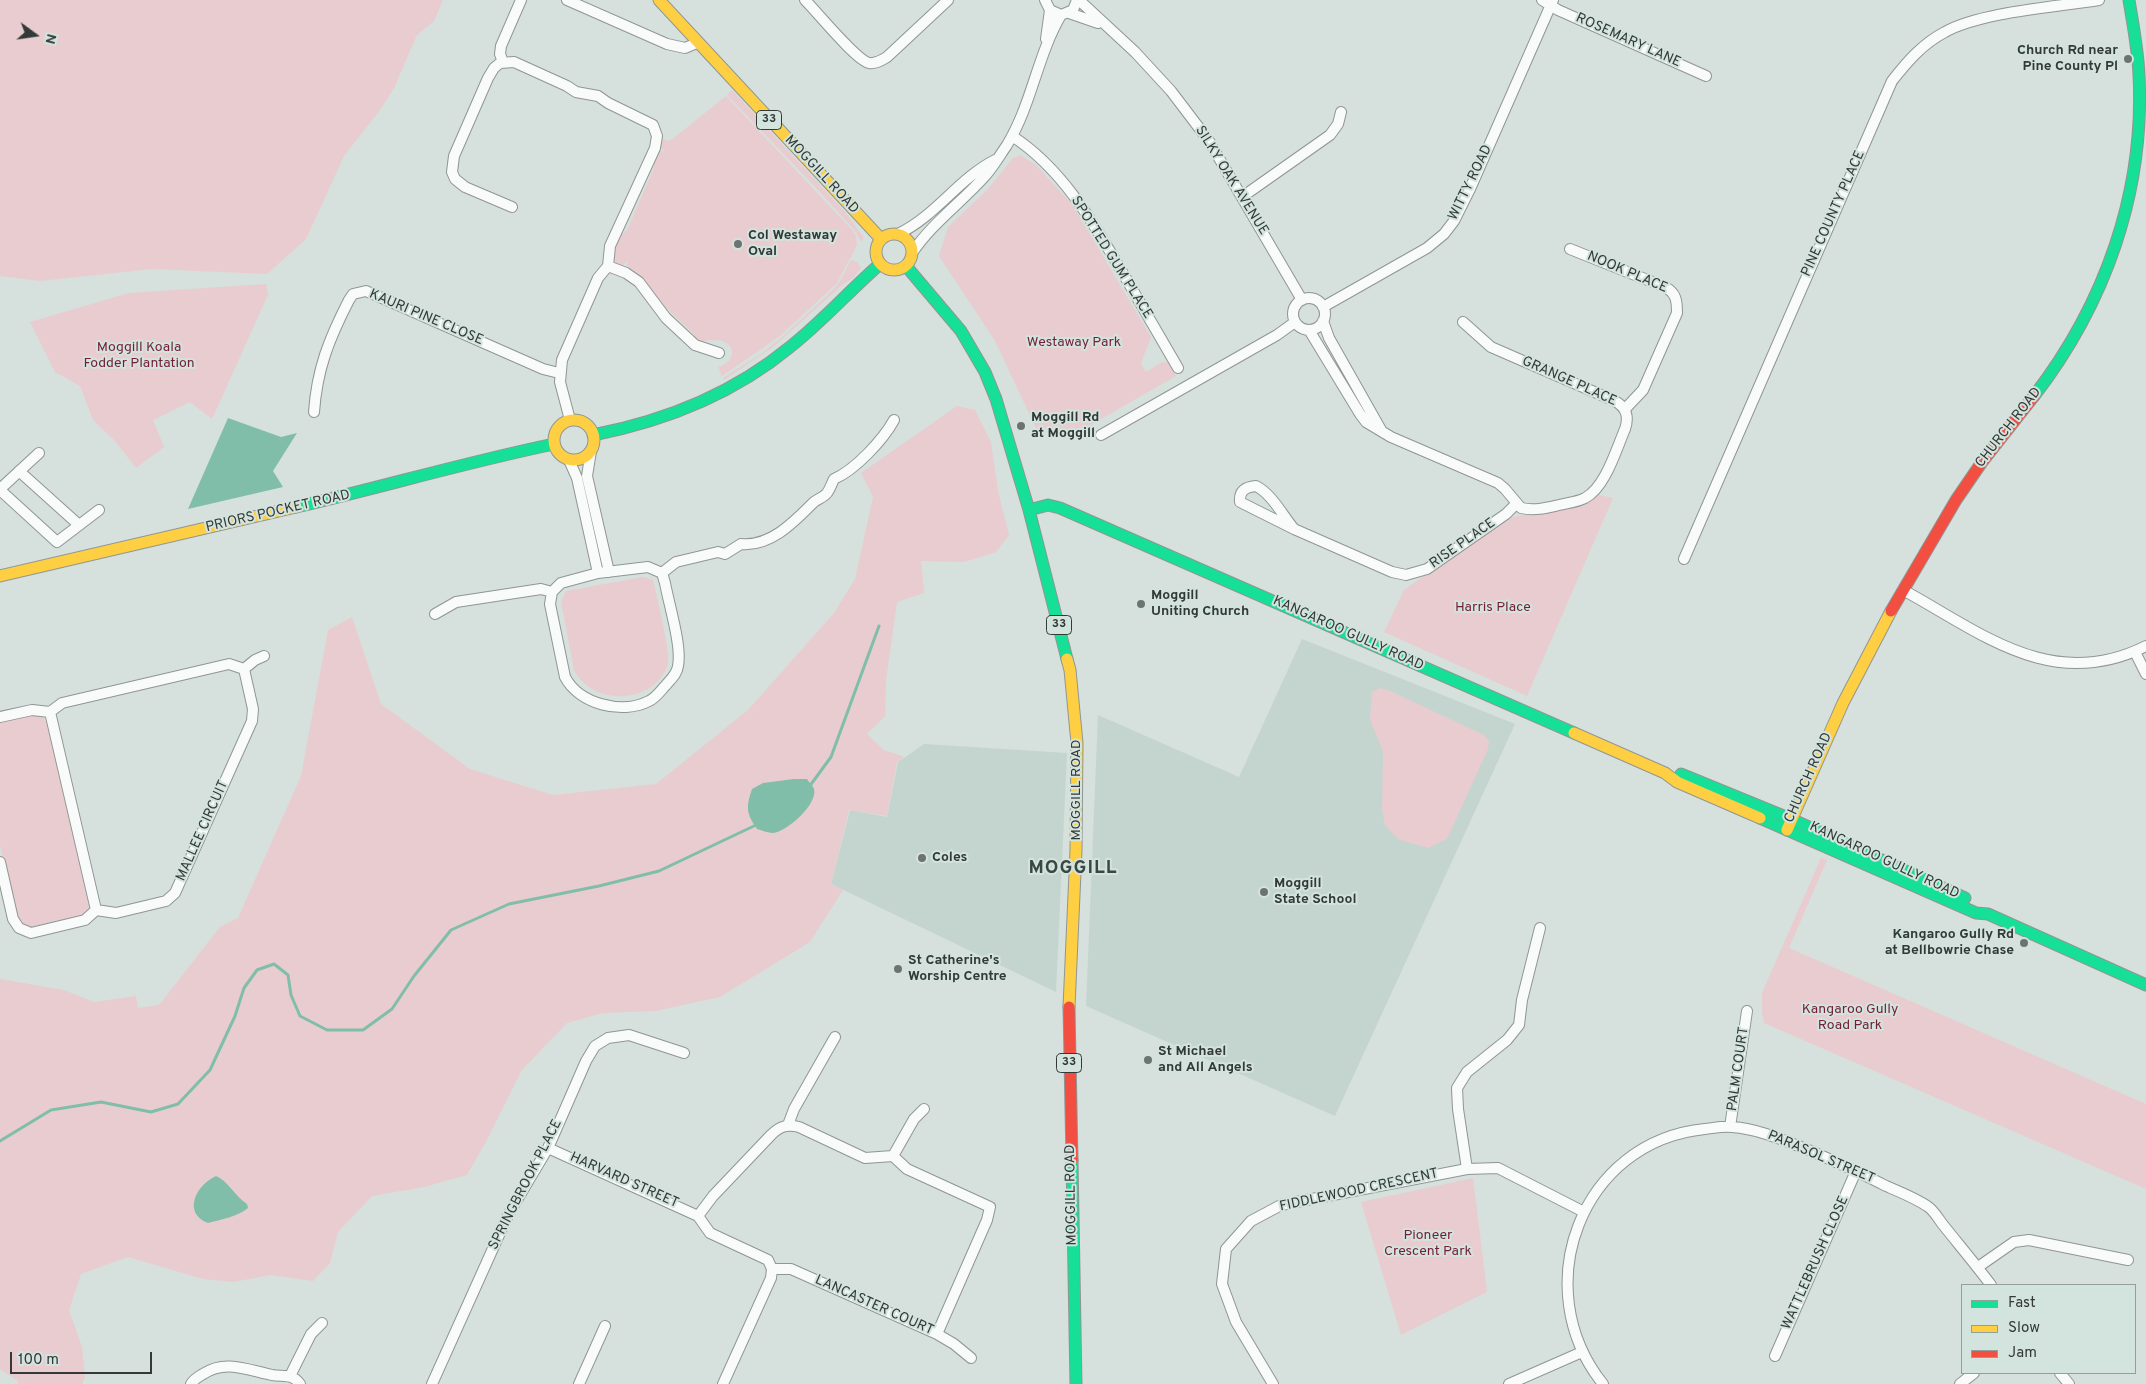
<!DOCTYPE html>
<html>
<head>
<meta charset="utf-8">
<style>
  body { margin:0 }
  #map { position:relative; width:2146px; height:1384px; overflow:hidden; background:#d6e0dc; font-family:Overpass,sans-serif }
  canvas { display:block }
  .legend { position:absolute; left:1961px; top:1284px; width:175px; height:90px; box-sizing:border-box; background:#d3e3dd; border:1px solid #939f9b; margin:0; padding:6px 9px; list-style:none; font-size:15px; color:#333937 }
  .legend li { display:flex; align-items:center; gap:10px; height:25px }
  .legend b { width:25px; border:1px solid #939f9b }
  .north { position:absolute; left:10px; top:10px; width:50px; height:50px; -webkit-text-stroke:4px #d3e3dd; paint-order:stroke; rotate:104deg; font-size:14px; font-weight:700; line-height:20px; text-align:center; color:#333937 }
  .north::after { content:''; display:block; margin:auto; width:18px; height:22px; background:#333937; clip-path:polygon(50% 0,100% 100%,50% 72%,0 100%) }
  .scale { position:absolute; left:10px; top:1352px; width:142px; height:22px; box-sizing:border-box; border:2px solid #333937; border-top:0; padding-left:6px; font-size:15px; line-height:18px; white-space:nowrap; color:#333937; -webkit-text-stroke:4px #d3e3dd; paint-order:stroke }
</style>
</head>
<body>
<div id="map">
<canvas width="2146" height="1384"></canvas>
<ul class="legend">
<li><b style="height:6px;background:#16e098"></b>Fast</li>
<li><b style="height:6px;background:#ffcf43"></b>Slow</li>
<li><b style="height:6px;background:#f24e42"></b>Jam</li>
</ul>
<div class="north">N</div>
<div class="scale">100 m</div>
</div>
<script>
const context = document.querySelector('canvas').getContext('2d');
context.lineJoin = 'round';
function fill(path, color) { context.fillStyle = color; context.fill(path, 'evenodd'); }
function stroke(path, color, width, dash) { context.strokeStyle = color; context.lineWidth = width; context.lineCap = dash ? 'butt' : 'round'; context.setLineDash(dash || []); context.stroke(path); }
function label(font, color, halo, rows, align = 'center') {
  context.font = font + ' Overpass,sans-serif'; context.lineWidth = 4; context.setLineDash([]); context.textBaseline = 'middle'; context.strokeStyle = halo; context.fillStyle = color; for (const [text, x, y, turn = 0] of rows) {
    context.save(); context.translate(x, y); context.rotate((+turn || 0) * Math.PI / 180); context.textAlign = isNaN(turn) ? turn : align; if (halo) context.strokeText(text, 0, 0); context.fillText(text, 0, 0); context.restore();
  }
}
fill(new Path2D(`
  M1302,639L1515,724L1335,1116L1086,1006L1098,715L1239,777Z
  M924,744L1067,753L1056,992L831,884L850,810L887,817L898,762Z`), '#c4d5cf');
fill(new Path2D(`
  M0,0H443L434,21L417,35L394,88L380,110L344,156L306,239L267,274L152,269L40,281L0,276Z
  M732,90L846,213L864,238L861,242L856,232L818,190L727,95Z
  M726,96L853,231L856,236L857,245L837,283L780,336L722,376L718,367C731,365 739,348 724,342C716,338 706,343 697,340L692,332L665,307L643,278L626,269L628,260L622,267L613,260C614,247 617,238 627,230L654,168V161L658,151H665L660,147L662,139L670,141Z
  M1020,155L1036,165L1072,204L1151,337L1141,363L1146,372L1162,362H1168L1176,376L1082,430L1036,428L995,341L939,256L948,227L987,190L1013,158Z
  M851,260L857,262L861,268L853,278L842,285L773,347L724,380L723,378L761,354L781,338L832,291L840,281Z
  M266,284L268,295L212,419L190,402L153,420L164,447L136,468L115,441L93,420L80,386L55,372L30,322L129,293Z
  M957,406L975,410L991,442L998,491L1009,535L996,552L964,562L921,561L924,593L897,602L886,680L885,716L867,734L884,750L904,757L897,762L887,816L849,810L831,884L843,890L810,942L720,997L655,1011L603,1013L567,1023L522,1070L488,1138L467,1175L424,1187L372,1196L338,1232L330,1263L313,1281L271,1275L233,1282L203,1279L128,1257L81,1274L69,1310L82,1347L85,1377L82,1384H18V1381L0,1369V979L64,990L94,1002L136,996L138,1008L159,1005L220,927L238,918L301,776L328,630L352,617L381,704L470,769L553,795L656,784L748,710L834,613L855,579L873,497L861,473Z
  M1599,495L1613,498L1527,696L1384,632L1404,590L1453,555L1513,517L1589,502Z
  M643,577L653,580C656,592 671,655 668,663C656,705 593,707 574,670L561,602L566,591Z
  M1380,688L1388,690L1484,735L1489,741L1488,749L1447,839L1428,848L1398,839L1385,825L1382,809L1383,751L1370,720L1372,692Z
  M27,714L40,715L49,725L90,905L88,911L82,916L34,927C23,926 20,922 15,912L0,845V720Z
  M1821,858L1827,860L1789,948L2146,1104V1189L1764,1023L1762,1014V993Z
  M1473,1178L1487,1292L1401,1335L1361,1202Z`), '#e9ccd0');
fill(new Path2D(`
  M228,418L281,437L297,433L273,471L283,487L188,509Z
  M794,779H807C809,782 813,786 814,789C818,804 787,832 773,833C768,833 761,830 757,829C746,813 746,807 752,789L763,783Z
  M216,1176C228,1181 235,1196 247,1204L248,1208C239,1216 220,1220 208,1223C182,1213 196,1185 216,1176Z`), '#80beaa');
stroke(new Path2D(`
  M809,787L831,757L879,626
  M0,1141L51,1110L101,1102L151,1112L178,1104L210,1070L235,1016L244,988L257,970L274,964L288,975L291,995L300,1016L327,1030H363L392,1009L414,976L451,930L509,904L599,886L659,871L756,825`), '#80beaa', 3);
const street = new Path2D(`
  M567,0L667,44L685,48L697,43
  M805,0C817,12 856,60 869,63C876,64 882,60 887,57L948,0
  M1045,0L1050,10L1061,15L1073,10L1077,0
  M1079,0L1135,52L1171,91L1209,141L1302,300
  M1542,0L1558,10L1706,76
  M1069,13L1098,23
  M1046,39L1050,10
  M503,62L500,54L501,46L521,0
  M1012,136C1063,169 1094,224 1124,275C1142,306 1160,337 1178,368
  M1242,197L1330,135L1338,124L1341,112
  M512,207L465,187L455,179L452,172L454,156L488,78L494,68L500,63L514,62L567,86L576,92L598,96L608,103L653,125L657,136L655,148L610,246L608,266L598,278L562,360L560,382L570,420
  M898,234C936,216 958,179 995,160
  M1570,249L1665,287C1676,293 1677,300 1677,313L1643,390L1625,409
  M912,253C932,223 961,203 985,176C993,167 1000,155 1007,145C1032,104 1037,56 1061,15
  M608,266L626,273L639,282L666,318L695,345L719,353
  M1293 314a16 16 0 1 1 32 0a16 16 0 1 1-32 0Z
  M1323,307L1427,248L1444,234L1454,221L1470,189L1553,0
  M1323,321L1329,338L1381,430
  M1309,330L1360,414L1366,422L1391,437L1498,483L1505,489L1521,508C1535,511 1546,508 1559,505C1567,503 1578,502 1585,498C1605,488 1616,450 1625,429C1629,417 1627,408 1615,401L1491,347L1463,322
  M314,412C317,369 329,339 349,300L353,294L366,291L543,369L559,373
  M1101,435L1277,335L1295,322
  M591,451L587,476L609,572
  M569,460L577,478L598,573
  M19,471L79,525
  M1256,486C1272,494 1283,516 1294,529L1240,502C1239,491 1245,487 1256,486Z
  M0,489L39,453
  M0,490L57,542L99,510
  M1294,529L1392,572L1406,575L1427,569L1506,514L1516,504
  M1684,559L1892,81C1907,62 1922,44 1945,32C1981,12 2056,7 2099,0
  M1903,590C1982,633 2052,693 2146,646
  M552,592L550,604L565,677C579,704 622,715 649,701C656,698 661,690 666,685C671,679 677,674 678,666C682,646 669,605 665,583L662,573
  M435,614L456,602L541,589L552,592L561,583L598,573L648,567L662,573L676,562L718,552L725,554L741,544C771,547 795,521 814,502C818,499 824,497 827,493C830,489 832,483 834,479C855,470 883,440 894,420
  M2135,652L2146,674
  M244,669L255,660L264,656
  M50,712L96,910
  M0,717L32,710L50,712L62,703L229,664L244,669L253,709L252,721L175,893L166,901L116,913L96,910
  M0,862L13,919L19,928L31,933L85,920L96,910
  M788,1125L794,1109L835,1037
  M1730,1127L1747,1011
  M548,1148L698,1216
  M893,1156L914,1119L924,1109
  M1467,1169L1458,1109L1457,1088L1467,1072L1507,1040L1519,1025L1522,1000L1540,928
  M1978,1267L2014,1242L2029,1240L2128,1260
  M772,1269H791L937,1334L954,1344L971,1358
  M1775,1356L1856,1171
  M2060,1373L2069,1384
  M290,1376L311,1334L322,1323
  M191,1384C194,1379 198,1377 203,1374C225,1359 248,1370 272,1375C283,1377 292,1373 300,1384
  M432,1384L508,1215L548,1148L586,1061L595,1046L608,1038L629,1035L684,1053
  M579,1384L605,1326
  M723,1384L771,1278L772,1269L768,1260L710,1233L698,1216L713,1196L771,1135C780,1126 787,1124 799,1127L865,1158L893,1156L907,1169L990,1207L987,1220L937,1334
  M1273,1384L1236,1322L1222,1284L1226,1249L1251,1221L1281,1205L1467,1169L1498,1168L1584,1212
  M1509,1384L1582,1352
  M1603,1384C1526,1288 1581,1141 1705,1129C1714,1128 1723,1126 1732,1127C1760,1129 1785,1141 1811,1151C1836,1162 1861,1173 1886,1186C1900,1192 1915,1198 1927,1206C1934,1210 1939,1220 1944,1226C1960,1246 1976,1265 1991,1285
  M1960,1384L1974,1373`);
const fast = new Path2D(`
  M906,266L961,331L985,372L996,399L1029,510L1067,659
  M2034,396C2105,304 2145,192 2139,75C2138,50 2133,25 2129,0
  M593,435C665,421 733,394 790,347C822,322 849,291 880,264
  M296,507C382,487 467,462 554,444
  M1029,510L1048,505L1060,508L1574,733
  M1681,774L1791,819L1965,898
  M1760,818L1976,913L1988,914L2146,985
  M1072,1160L1076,1384`);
const slow = new Path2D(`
  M659,0L881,239
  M876 252a18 18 0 1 1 36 0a18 18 0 1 1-36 0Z
  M554 440a20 20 0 1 1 40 0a20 20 0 1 1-40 0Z
  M0,576L296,507
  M1067,659L1070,670L1077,743L1076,850L1069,1007
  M1574,733L1665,773L1677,782L1760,818
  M1787,830L1843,703L1891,611`);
const jam = new Path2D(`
  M1891,611L1956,500L1982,462L2034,396
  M1069,1007L1072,1160`);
stroke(street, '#8f9693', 12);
stroke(fast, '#8f9693', 13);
stroke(slow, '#8f9693', 13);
stroke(jam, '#8f9693', 13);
stroke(street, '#f9fafa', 10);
stroke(fast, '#16e098', 11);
stroke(slow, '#ffcf43', 11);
stroke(jam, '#f24e42', 11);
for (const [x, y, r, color] of [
  [2128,59,5,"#6c7371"],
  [738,244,5,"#6c7371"],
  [1021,426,5,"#6c7371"],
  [1141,604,5,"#6c7371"],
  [922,858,5,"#6c7371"],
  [1264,892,5,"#6c7371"],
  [2024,943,5,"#6c7371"],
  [898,969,5,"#6c7371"],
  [1148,1060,5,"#6c7371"]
]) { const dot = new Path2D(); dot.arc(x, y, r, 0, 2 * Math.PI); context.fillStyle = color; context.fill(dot); stroke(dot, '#d3e3dd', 2); }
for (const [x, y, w] of [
  [769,120,25],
  [1059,625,25],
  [1069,1063,25]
]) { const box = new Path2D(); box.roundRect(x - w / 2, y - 9.5, w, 19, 4); context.fillStyle = '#d3e3dd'; context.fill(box); stroke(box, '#333937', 1); }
label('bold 12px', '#333937', null, [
  ["33",769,120],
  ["33",1059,625],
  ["33",1069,1063]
]);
label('14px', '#333937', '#d3e3dd', [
  ["ROSEMARY LANE",1628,41,24],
  ["MOGGILL ROAD",821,175,47],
  ["SILKY OAK AVENUE",1231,181,58],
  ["WITTY ROAD",1471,183,-64],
  ["PINE COUNTY PLACE",1834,214,-66],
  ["SPOTTED GUM PLACE",1111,258,58],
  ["NOOK PLACE",1627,273,23],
  ["KAURI PINE CLOSE",426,318,23],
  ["GRANGE PLACE",1569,382,24],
  ["CHURCH ROAD",2009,428,-52],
  ["PRIORS POCKET ROAD",278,512,-13],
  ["RISE PLACE",1463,544,-35],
  ["KANGAROO GULLY ROAD",1348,634,24],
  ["CHURCH ROAD",1809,778,-66],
  ["MOGGILL ROAD",1077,790,-90],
  ["MALLEE CIRCUIT",203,831,-66],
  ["KANGAROO GULLY ROAD",1884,861,25],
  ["PALM COURT",1739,1069,-82],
  ["PARASOL STREET",1821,1158,23],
  ["HARVARD STREET",624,1181,24],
  ["SPRINGBROOK PLACE",526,1185,-63],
  ["FIDDLEWOOD CRESCENT",1359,1191,-12],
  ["MOGGILL ROAD",1072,1195,-91],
  ["WATTLEBRUSH CLOSE",1816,1263,-66],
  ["LANCASTER COURT",874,1306,24]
]);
label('bold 14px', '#333937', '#d3e3dd', [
  ["Church Rd near",2118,51,"right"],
  ["Pine County Pl",2118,67,"right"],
  ["Col Westaway",748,236],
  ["Oval",748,252],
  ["Moggill Rd",1031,418],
  ["at Moggill",1031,434],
  ["Moggill",1151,596],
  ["Uniting Church",1151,612],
  ["Coles",932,858],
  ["Moggill",1274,884],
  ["State School",1274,900],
  ["Kangaroo Gully Rd",2014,935,"right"],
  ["at Bellbowrie Chase",2014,951,"right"],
  ["St Catherine's",908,961],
  ["Worship Centre",908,977],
  ["St Michael",1158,1052],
  ["and All Angels",1158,1068]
], 'left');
label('14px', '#751d38', '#d3e3dd', [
  ["Westaway Park",1074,343],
  ["Moggill Koala",139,348],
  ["Fodder Plantation",139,364],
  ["Harris Place",1493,608],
  ["Kangaroo Gully",1850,1010],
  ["Road Park",1850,1026],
  ["Pioneer",1428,1236],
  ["Crescent Park",1428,1252]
]);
context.letterSpacing = '1px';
label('bold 19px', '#3a4742', '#d3e3dd', [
  ["MOGGILL",1073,869]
]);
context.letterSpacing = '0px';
</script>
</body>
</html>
